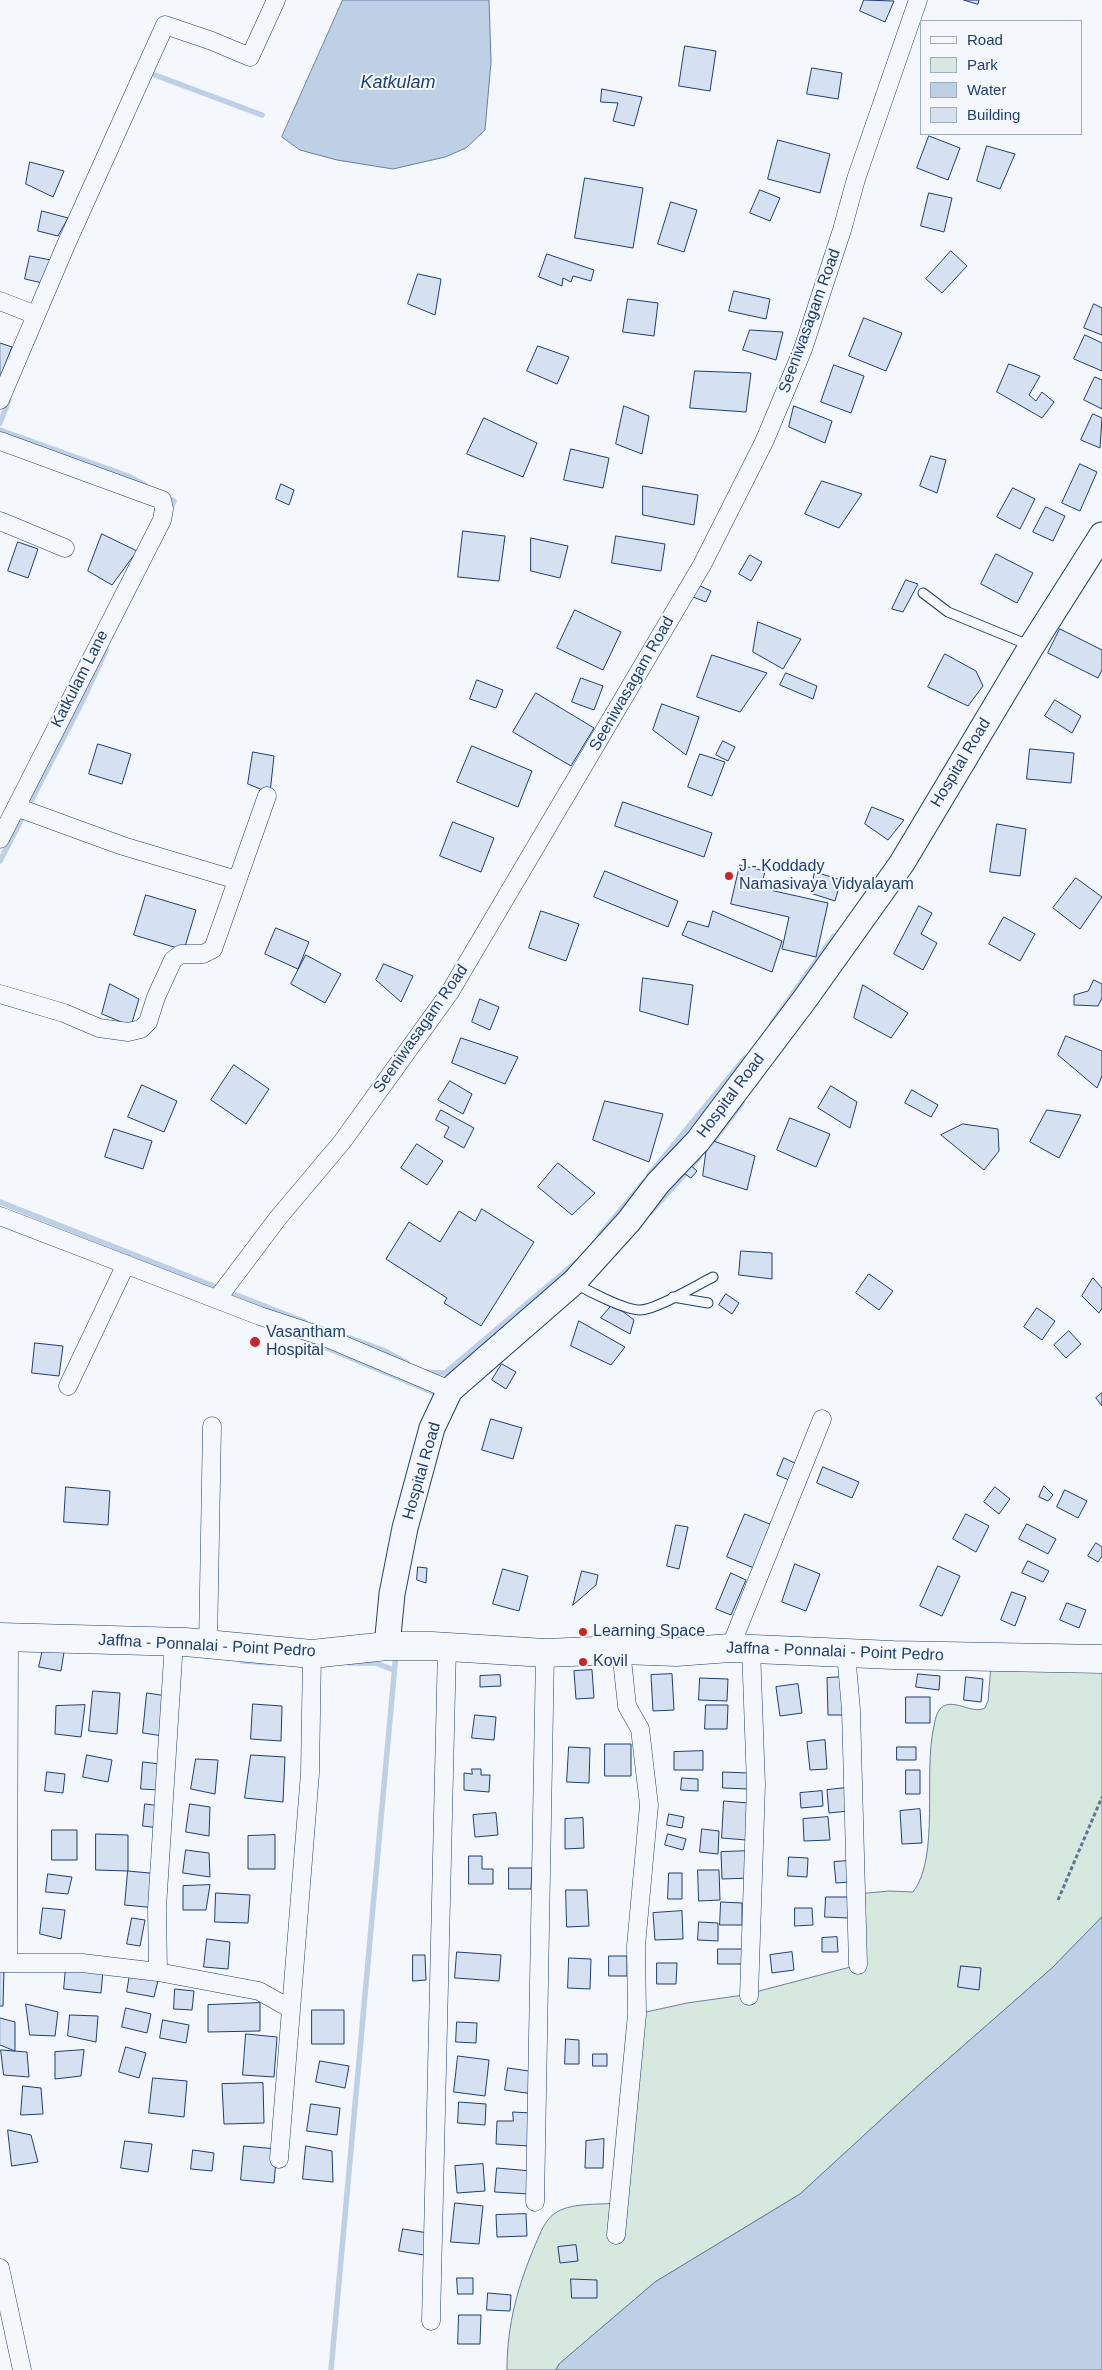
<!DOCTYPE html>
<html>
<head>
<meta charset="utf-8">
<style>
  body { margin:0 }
  #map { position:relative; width:1102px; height:2370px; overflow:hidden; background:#f4f7fb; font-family:Helvetica,sans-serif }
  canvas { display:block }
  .legend { position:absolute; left:920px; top:20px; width:162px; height:115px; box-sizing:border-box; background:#f4f7fb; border:1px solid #9eadc5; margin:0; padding:6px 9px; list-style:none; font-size:15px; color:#1d3f73 }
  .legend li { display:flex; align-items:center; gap:10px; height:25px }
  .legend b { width:25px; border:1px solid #9eadc5 }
</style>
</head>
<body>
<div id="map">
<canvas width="1102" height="2370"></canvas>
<ul class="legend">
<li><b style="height:6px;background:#f4f7fb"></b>Road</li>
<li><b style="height:14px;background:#d7e8df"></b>Park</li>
<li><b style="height:14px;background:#bed0e5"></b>Water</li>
<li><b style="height:14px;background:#d5e0f0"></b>Building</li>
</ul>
</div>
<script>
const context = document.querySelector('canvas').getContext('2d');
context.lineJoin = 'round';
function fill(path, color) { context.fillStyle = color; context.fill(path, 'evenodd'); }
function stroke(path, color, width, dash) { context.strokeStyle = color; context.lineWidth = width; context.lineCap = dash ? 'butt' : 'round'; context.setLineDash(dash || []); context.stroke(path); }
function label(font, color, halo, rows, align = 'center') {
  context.font = font + ' Helvetica,sans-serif'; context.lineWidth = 4; context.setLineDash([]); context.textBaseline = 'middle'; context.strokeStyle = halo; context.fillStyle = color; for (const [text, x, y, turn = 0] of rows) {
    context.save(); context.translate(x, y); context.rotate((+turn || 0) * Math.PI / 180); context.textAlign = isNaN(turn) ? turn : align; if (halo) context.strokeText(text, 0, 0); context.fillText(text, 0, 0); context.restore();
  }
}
const green = new Path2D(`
  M992,1657L1102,1659V1917L1052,1968L922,2082L800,2194L655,2282L559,2364L556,2370H507C507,2324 518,2285 536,2243C540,2234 545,2220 554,2214C569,2202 599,2205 618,2203L637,2014L687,2003L744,1995L858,1965L857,1894L889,1891L913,1892C940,1858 923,1772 934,1726C935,1721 936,1713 941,1708C953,1697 972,1715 985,1708L988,1701Z`);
fill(green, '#d7e8df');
stroke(green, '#687fa3', 1);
const water = new Path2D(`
  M343,0H489L491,62L485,130L466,148L445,157L393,169L337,160L300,150L282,137Z
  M1102,1917V2370H556L559,2364L655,2282L800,2194L922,2082L1052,1968Z`);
fill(water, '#bed0e5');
stroke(water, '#687fa3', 1);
stroke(new Path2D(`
  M147,72L262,115
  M0,423L9,400
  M0,430L128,476L145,485
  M164,496L174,501L170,510
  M0,861L82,702L106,650
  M772,1023L834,936
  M710,1145L742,1103
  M649,1175L745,1058
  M0,1202L305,1322
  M650,1213L699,1158
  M599,1236L644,1182
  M344,1336L383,1350L407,1363
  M308,1340L437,1394V1397
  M424,1372L445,1373L576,1262
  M242,1661L272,1663
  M349,1663H375L394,1670
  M331,2370L396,1653`), '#bed0e5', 5.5);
const building = new Path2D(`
  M864,0L894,1L885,22L860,11Z
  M964,0H979L978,4Z
  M685,46L716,51L710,91L679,86Z
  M812,68L842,73L838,99L807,94Z
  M602,89L642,97L634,126L613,121L618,103L601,102Z
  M929,136L960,148L948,180L917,168Z
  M778,140L830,154L820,193L768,179Z
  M987,146L1015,154L1000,189L977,181Z
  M30,162L64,171L53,197L26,184Z
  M585,178L643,188L633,248L575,238Z
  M760,190L780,198L770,221L750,213Z
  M929,193L952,198L944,232L921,226Z
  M671,202L697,210L684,252L658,244Z
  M42,211L68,218L58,236L38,231Z
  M951,251L967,266L942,293L926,279Z
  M547,254L594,270L591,281L573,276L571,282L563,278L562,286L539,277Z
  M30,256L51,260L47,284L25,279Z
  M418,274L441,279L435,315L408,304Z
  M734,291L770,299L766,319L729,311Z
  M628,299L658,303L654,336L623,332Z
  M1094,304L1102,308V335L1084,328Z
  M864,318L902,333L886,371L849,356Z
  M750,330L783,332L776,360L743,350Z
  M1085,335L1102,343V371L1074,359Z
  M0,343L12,347L0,377Z
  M538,346L569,357L557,384L527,371Z
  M1009,364L1040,376L1029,395L1036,401L1042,392L1054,402L1042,418L997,392Z
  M834,365L864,376L851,413L821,402Z
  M695,371L751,373L746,412L690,408Z
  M1095,377L1102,380V409L1084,400Z
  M624,406L649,416L642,454L616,444Z
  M794,406L832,421L825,443L789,427Z
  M1093,414L1102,418L1100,448L1081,440Z
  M484,418L537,443L523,477L467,454Z
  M571,449L609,458L603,488L564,480Z
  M931,456L946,460L937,493L920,486Z
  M1080,464L1097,472L1080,511L1062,503Z
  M822,481L862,494L839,528L805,514Z
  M281,484L294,490L289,505L276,499Z
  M643,486L698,495L694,525L643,515Z
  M1013,488L1035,499L1020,529L997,517Z
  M1046,507L1065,516L1053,541L1033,532Z
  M463,531L505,536L499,581L458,577Z
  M102,534L137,551L112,585L88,571Z
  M616,536L665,544L661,571L612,563Z
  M531,538L568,546L560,578L531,571Z
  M18,542L38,549L28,578L8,571Z
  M996,554L1033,573L1017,603L981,584Z
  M750,555L762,562L751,581L739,574Z
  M906,580L918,584L903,612L892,609Z
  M698,585L711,591L706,602L693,597Z
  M575,610L621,632L603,670L557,648Z
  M758,622L801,639L783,669L753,652Z
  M1060,629L1102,650V670L1098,678L1048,653Z
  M945,654L976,671L983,686L968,706L928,687Z
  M712,655L767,673L740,712L697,697Z
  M786,673L817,686L813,699L780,685Z
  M581,678L603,686L594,710L572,702Z
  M477,680L503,690L496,708L470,699Z
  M536,693L594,728L571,766L513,732Z
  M1055,700L1081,716L1072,733L1045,716Z
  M662,704L699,717L686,755L653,730Z
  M723,741L735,747L728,761L716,755Z
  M98,744L131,754L122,784L89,774Z
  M472,746L532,771L518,807L457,782Z
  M1030,749L1074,753L1071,783L1027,779Z
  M253,752L274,756L270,793L248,784Z
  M700,754L725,762L712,796L688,787Z
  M623,802L712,833L704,857L615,826Z
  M872,807L904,820L888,840L865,824Z
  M453,822L494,838L481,872L440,856Z
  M997,824L1026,829L1020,876L990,872Z
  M740,865L765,871L761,888L828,903L816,957L782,949L789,917L731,904Z
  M605,871L678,901L668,927L594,897Z
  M815,872L841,880L835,901L810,893Z
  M1076,878L1102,897L1080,929L1053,908Z
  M146,895L196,910L184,950L134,935Z
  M919,906L932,913L921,934L937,943L923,970L894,954Z
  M541,911L579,924L566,961L529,948Z
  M713,911L782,941L772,972L682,935L688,921L708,927Z
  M1004,917L1035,934L1020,961L989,944Z
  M276,928L309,942L298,969L265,954Z
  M306,955L341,974L325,1003L291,984Z
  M384,964L413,976L401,1002L376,980Z
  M643,978L693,985L688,1025L640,1011Z
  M1094,980L1102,984V998L1098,1006L1074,1005V995L1088,991Z
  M110,984L139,999L131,1026L102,1014Z
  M863,985L908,1013L891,1038L854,1018Z
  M480,999L499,1007L490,1030L472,1022Z
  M1066,1036L1102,1051V1076L1097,1088L1058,1055Z
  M461,1038L518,1057L505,1084L452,1063Z
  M234,1065L269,1089L246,1124L211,1100Z
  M450,1081L472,1094L463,1114L438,1100Z
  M142,1085L177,1101L164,1132L128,1117Z
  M831,1086L857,1102L850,1128L818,1108Z
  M912,1090L938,1105L931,1117L905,1103Z
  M605,1101L663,1114L649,1162L593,1140Z
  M441,1110L474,1128L464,1148L444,1137L449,1127L436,1120Z
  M1047,1110L1081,1115L1059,1158L1030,1142Z
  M790,1118L830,1134L816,1167L777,1150Z
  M963,1124L998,1129L999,1151L984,1170L941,1135Z
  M114,1129L152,1141L143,1169L105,1157Z
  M708,1139L755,1156L747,1190L703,1176Z
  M417,1144L443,1161L427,1185L401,1168Z
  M558,1163L595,1193L572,1215L538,1187Z
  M689,1164L697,1171L691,1178L682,1172Z
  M482,1209L534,1242L481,1326L444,1303L447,1298L386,1259L409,1222L440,1242L459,1211L475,1221Z
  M741,1251L772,1253V1279L739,1275Z
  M869,1274L893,1291L879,1310L856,1293Z
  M1093,1278L1102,1288V1308L1099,1313L1082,1296Z
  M726,1294L739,1303L732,1314L719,1305Z
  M613,1304L634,1320L630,1334L601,1318Z
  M1037,1308L1055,1321L1042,1340L1024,1327Z
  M579,1321L625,1347L611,1365L571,1346Z
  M1069,1331L1081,1344L1066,1358L1054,1345Z
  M35,1343L63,1346L59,1376L32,1373Z
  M502,1364L516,1372L506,1389L492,1380Z
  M1102,1393V1406L1096,1398Z
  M491,1419L522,1428L513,1459L482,1450Z
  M784,1458L801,1466L794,1482L777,1475Z
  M823,1467L859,1482L852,1498L817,1483Z
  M1044,1486L1053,1495L1048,1501L1039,1497Z
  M66,1487L110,1491L108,1525L64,1522Z
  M995,1487L1010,1499L999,1514L984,1502Z
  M1065,1490L1087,1501L1078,1518L1057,1507Z
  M745,1514L777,1527L759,1570L727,1557Z
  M966,1514L989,1526L976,1552L953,1539Z
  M1027,1524L1056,1539L1048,1554L1019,1539Z
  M676,1525L688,1527L679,1569L667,1566Z
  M1096,1543L1102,1547V1556L1098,1562L1088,1556Z
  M1028,1561L1049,1571L1043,1582L1022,1573Z
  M795,1564L820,1574L806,1611L782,1602Z
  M938,1566L960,1576L942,1616L920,1606Z
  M418,1567L427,1568L426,1583L417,1580Z
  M503,1569L528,1576L519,1611L493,1604Z
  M582,1571L598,1575L596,1585L573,1605Z
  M731,1573L746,1580L731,1615L716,1609Z
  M1012,1592L1026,1597L1015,1626L1001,1620Z
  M1067,1603L1086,1610L1079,1628L1060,1620Z
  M43,1649L64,1652L61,1671L39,1667Z
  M592,1670L594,1698L576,1699L574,1671Z
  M672,1674L674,1710L653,1711L651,1675Z
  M918,1674L940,1676L939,1690L916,1687Z
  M500,1675L501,1686L480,1687V1676Z
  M844,1677L845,1715H828L827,1678Z
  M966,1677L983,1679L981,1702L964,1700Z
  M700,1678L728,1679L727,1701L699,1700Z
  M798,1684L802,1713L780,1716L776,1687Z
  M93,1691L120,1693L117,1734L89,1731Z
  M147,1693L167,1696L163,1736L143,1733Z
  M906,1697H930V1723H906Z
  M253,1704L282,1706L281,1741L251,1739Z
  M85,1705L81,1737L55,1734L56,1706Z
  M706,1705H728L727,1729H705Z
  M475,1715L496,1717L494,1740L472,1738Z
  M825,1740L827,1769L810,1770L807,1742Z
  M605,1744H631V1776H605Z
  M569,1747L590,1748L589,1783L567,1782Z
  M897,1747H916V1760H897Z
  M703,1751V1770H674V1752Z
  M87,1755L112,1760L108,1782L83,1777Z
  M251,1755L285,1757L283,1802L245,1798Z
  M196,1759L218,1760L215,1794L191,1789Z
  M143,1762L160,1764L158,1790L141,1789Z
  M472,1769H481V1775H490L489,1792L464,1790V1773L472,1774Z
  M906,1770H920V1794H906Z
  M47,1772L65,1774L63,1793L45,1791Z
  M723,1772L748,1773V1789L723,1788Z
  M682,1778L698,1779V1791L681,1790Z
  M846,1788L848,1811L829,1813L827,1790Z
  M822,1791L823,1806L801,1808L800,1793Z
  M724,1801L748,1803L746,1840L722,1838Z
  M145,1804L162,1806L159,1828L143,1826Z
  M190,1804L210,1807L209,1836L186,1832Z
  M920,1809L922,1843L902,1844L900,1811Z
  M496,1813L498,1835L475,1837L473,1815Z
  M669,1814L684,1817L682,1828L667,1825Z
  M828,1817L830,1840L804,1841L803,1819Z
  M583,1818L584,1848L565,1849V1819Z
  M702,1829L719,1831L718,1854L700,1852Z
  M52,1830H77V1860H52Z
  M96,1834L128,1835V1871L96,1870Z
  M668,1834L686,1839L683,1850L665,1845Z
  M275,1835V1869H248V1836Z
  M186,1850L209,1853L210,1877L183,1873Z
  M751,1851L752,1878L722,1879L721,1852Z
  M469,1856H482V1869H493V1884H469Z
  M789,1857L808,1858L807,1877L788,1876Z
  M848,1861L850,1882L836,1883L834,1862Z
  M509,1868H532L531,1889H509Z
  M698,1870H719L720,1900L699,1901Z
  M128,1871L160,1874L157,1908L125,1905Z
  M669,1873H682V1899H668Z
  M48,1874L72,1877L68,1894L46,1892Z
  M210,1885L206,1910H183V1886Z
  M566,1890H587L589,1926L567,1927Z
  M216,1893L250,1895L248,1923L215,1922Z
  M826,1897H848V1918L825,1917Z
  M721,1902L742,1903V1925H720Z
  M43,1908L65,1910L61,1939L40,1934Z
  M795,1908H812L813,1925L795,1926Z
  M682,1911L683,1939L655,1940L653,1913Z
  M132,1918L145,1920L140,1946L127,1944Z
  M699,1922L718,1923V1941L698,1940Z
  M837,1937L838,1952H822V1938Z
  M207,1939L230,1942L228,1969L204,1967Z
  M718,1949H742V1964H718Z
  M457,1952L501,1955L499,1981L455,1978Z
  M792,1952L794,1970L772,1973L770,1955Z
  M413,1955H425L426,1980L413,1981Z
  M609,1956H627V1976H609Z
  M569,1958L591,1959L590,1989L568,1988Z
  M657,1963H677L676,1984H657Z
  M961,1966L981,1968L979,1990L958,1987Z
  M66,1967L103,1971L101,1993L64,1989Z
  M0,1970H4L3,2006H0Z
  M130,1974L158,1980L154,1997L127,1992Z
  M175,1989L194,1991L192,2010L174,2009Z
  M260,2003V2031L208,2032V2005Z
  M26,2004L58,2012L55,2036L30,2035Z
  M126,2008L151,2014L147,2033L122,2027Z
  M312,2010H344V2044H312Z
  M70,2015L98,2016L96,2042L68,2036Z
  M0,2018L15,2022V2051L0,2045Z
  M163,2020L189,2025L186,2043L160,2038Z
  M457,2022L477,2023L476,2043L456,2042Z
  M246,2034L277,2037L274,2077L243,2075Z
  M566,2039L579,2040V2064H565Z
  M126,2047L146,2053L139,2078L119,2072Z
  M1,2050L27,2052L29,2077L4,2075Z
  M84,2050L81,2076L55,2079V2052Z
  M593,2054H607V2066H593Z
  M458,2056L489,2060L485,2096L454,2092Z
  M320,2061L349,2066L345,2088L316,2082Z
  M508,2068L536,2072L533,2094L505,2090Z
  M153,2078L187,2081L184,2117L149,2113Z
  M263,2083L264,2123L224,2124L222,2084Z
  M23,2086L41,2088L43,2114L21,2115Z
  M459,2102L486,2104L485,2125L458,2123Z
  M311,2104L340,2108L337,2135L307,2131Z
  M513,2112L531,2113L529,2146L496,2144L497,2121H513Z
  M8,2130L31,2135L38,2162L12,2166Z
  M604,2139L603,2168H585L586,2141Z
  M125,2141L152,2144L148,2172L121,2168Z
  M244,2146L277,2149L274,2183L241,2180Z
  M306,2146L332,2151L333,2182L303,2179Z
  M193,2150L214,2153L212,2171L191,2169Z
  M483,2164L485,2191L457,2193L455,2166Z
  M497,2168L531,2171L529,2194L495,2192Z
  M455,2203L483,2206L479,2244L451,2242Z
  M526,2214L527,2236L497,2237L496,2215Z
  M403,2229L428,2233L424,2255L399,2251Z
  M576,2245L578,2261L560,2263L558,2247Z
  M457,2278H473V2294H458Z
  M571,2279L597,2280V2298H572Z
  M488,2293L511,2295L510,2311L487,2310Z
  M459,2315H481L480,2344H458Z`);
fill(building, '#d5e0f0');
stroke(building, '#1d3f73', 1);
const lane = new Path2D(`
  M923,593L948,612L1031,646
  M576,1284C590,1292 625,1310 640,1310C656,1310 697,1285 713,1277
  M673,1297L708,1303`);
const street = new Path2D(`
  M0,301L36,315
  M0,400L65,247L165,25L212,41L250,57L276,0
  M0,441L162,500L164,509L162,520L0,839
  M0,521L65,548
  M16,807L123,846L237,880
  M0,994L64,1013L99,1028L128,1032L141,1029L148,1022L156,997L173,960L181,954H203L213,949L267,796
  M0,1216L260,1316L327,1338L450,1390
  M217,1299L278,1218L342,1142L450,992L702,565L764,442L803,349L842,230L856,179L918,0
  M68,1386L126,1264
  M208,1644L212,1426
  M730,1648L822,1419
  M846,1653L851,1710L858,1965
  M8,1962L9,1637
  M0,1963H82L158,1972L259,1991L291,2009
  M158,1972L157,1908L174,1642
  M749,1996L756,1785L751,1648
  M279,2159L310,1773L312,1654
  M535,2202L545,1653
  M616,2235L637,2014L636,1946L649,1805L640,1729L627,1706L621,1650
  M0,2268L22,2370
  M431,2321L447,1647`);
const secondary = new Path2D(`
  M387,1646L392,1594L405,1528L432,1428L450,1390L574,1282L629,1221L658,1183L698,1141L805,999L902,863L1031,647L1102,535`);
const primary = new Path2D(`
  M0,1637L185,1642L312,1654L387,1646H432L545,1653L621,1650L676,1652L730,1648L893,1655L1102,1659`);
stroke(lane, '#1d3f73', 11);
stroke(street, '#1d3f73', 19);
stroke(secondary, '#1d3f73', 27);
stroke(primary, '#1d3f73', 29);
stroke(new Path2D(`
  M1058,1900L1102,1797`), '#5e769c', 3, [4, 2.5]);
stroke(lane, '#f4f7fb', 9);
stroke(street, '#f4f7fb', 18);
stroke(secondary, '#f4f7fb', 25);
stroke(primary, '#f4f7fb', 28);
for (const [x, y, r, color] of [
  [729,876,5,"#c62828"],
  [255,1342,6,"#c62828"],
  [583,1632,5,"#c62828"],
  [583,1662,5,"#c62828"]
]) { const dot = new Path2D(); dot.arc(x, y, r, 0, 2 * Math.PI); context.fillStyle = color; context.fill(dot); stroke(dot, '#f4f7fb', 2); }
label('16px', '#1d3f73', '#f4f7fb', [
  ["Seeniwasagam Road",810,321,-70],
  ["Katkulam Lane",80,679,-63],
  ["Seeniwasagam Road",632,684,-60],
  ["Hospital Road",961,763,-59],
  ["Seeniwasagam Road",421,1029,-55],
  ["Hospital Road",731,1096,-53],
  ["Hospital Road",422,1471,-74],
  ["Jaffna - Ponnalai - Point Pedro",207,1646,3],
  ["Jaffna - Ponnalai - Point Pedro",835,1652,2]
]);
label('16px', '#1d3f73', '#f4f7fb', [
  ["J - Koddady",739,867],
  ["Namasivaya Vidyalayam",739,885],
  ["Vasantham",266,1333],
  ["Hospital",266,1351],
  ["Learning Space",593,1632],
  ["Kovil",593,1662]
], 'left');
label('italic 18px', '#1d3f73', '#f4f7fb', [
  ["Katkulam",398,83]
]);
</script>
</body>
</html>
